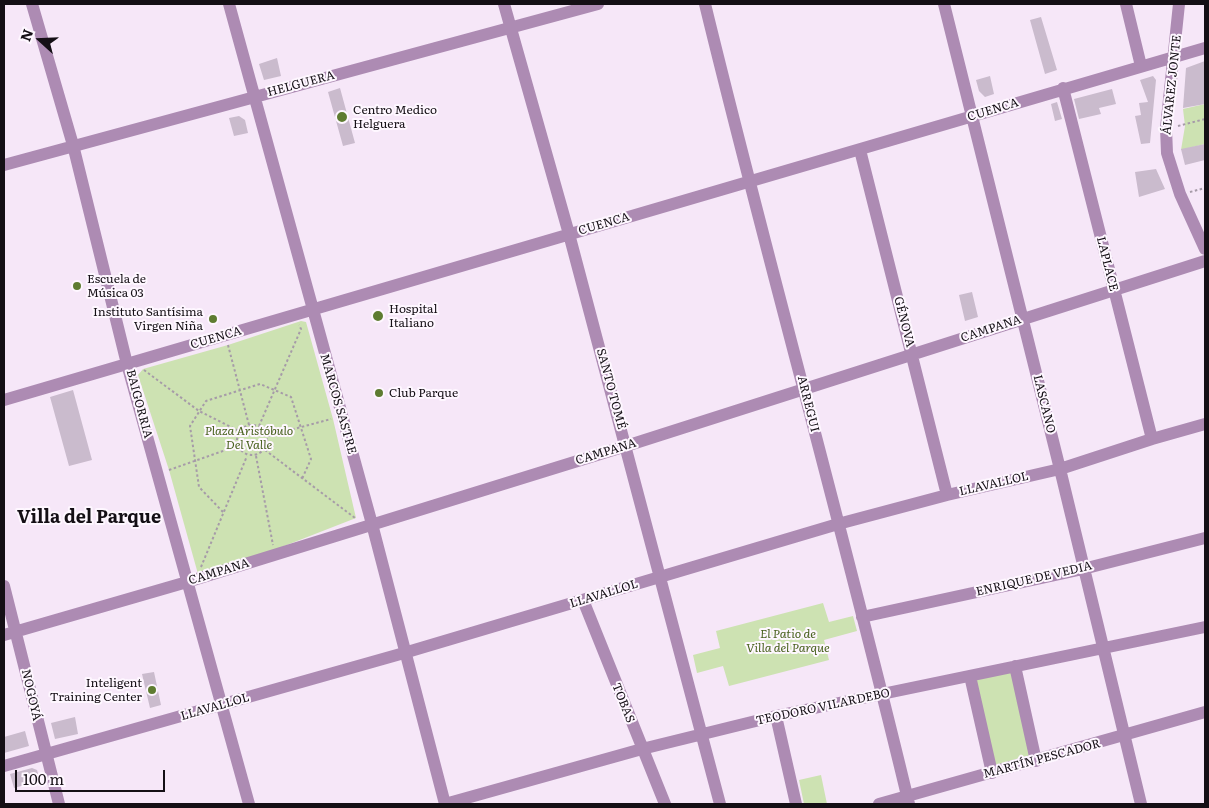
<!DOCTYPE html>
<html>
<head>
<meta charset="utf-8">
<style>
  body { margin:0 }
  #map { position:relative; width:1209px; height:808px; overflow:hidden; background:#f6e7f8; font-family:Literata,serif }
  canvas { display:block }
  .frame { position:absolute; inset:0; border:5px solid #140f15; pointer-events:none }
  .north { position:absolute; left:15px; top:15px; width:50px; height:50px; -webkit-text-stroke:4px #fef7ff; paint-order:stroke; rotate:290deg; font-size:14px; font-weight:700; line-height:20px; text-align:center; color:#140f15 }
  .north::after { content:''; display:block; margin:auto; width:18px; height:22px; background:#140f15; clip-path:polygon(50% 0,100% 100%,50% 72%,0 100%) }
  .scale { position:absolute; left:15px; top:770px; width:150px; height:22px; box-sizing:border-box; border:2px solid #140f15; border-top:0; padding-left:6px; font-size:15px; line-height:18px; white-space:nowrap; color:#140f15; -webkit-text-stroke:4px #fef7ff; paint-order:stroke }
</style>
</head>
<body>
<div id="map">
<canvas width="1209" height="808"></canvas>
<div class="frame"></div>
<div class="north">N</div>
<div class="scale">100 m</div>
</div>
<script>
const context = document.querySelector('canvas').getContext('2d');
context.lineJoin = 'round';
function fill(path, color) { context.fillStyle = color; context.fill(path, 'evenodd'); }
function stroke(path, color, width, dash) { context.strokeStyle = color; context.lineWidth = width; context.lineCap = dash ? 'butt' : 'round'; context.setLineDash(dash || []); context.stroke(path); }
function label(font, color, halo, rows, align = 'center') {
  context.font = font + ' Literata,serif'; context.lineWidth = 4; context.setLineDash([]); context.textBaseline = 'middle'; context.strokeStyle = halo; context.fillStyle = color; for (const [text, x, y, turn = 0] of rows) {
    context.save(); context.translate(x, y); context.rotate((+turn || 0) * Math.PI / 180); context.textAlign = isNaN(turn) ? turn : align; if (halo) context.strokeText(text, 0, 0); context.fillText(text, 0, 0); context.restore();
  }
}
fill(new Path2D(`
  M1205,104V144L1181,150L1185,126L1183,109Z
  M301,321L306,322L333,419L356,518L274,550L198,574L169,470L138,375L143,369L228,345Z
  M823,603L829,622L853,616L857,631L824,640L829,660L729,686L723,666L697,673L693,655L720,648L716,631Z
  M1015,666L1036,761L992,773L970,676Z
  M821,775L827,804H804L799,780Z`), '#cde2b2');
fill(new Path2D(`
  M1041,17L1057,70L1045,74L1030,20Z
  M277,58L281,76L264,80L259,64Z
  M1205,61V104L1183,108L1186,68Z
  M990,76L994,94L985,97L979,91L976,80Z
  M1153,76L1156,80L1150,143L1141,144L1135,116L1141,115L1139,103L1148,102L1140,80Z
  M340,88L355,143L343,146L328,92Z
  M1112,89L1116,104L1099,108L1101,114L1079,119L1074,99Z
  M1057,102L1062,119L1055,121L1051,104Z
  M239,116L245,120L248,133L234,136L229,118Z
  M1205,144V160L1185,165L1181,149Z
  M1156,169L1165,189L1139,197L1135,172Z
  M972,292L978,317L965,321L959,295Z
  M73,390L92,460L69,466L50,397Z
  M154,672L161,705L150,708L142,674Z
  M75,717L78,734L55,739L51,723Z
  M25,731L29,746L4,753V737Z
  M32,768L37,770L40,781L14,788L10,774Z`), '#cabbcd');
stroke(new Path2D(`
  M1178,126L1205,119
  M1190,192L1205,188
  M228,345L249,425
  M144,370L199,411L239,431
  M237 440a15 15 0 1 1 30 0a15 15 0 1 1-30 0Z
  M259,426L301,329L299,325
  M268,436L331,419
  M265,450L355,518
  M256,456L273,545
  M169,470L237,446
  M223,512L199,487L190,426L206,401L260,384L291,397L311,459L302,479
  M201,567L247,456`), '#a69ba8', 2, [2.5, 2.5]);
stroke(new Path2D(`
  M32,4L73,145L127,364L249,804
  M229,4L372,524L445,804L642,749L776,716L1205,627
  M504,4L569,234L720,804
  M705,4C770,271 845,536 909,804
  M944,4L1060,469L1141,804
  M1126,4L1141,66
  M1179,4L1166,128L1167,153L1180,194L1205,249
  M1063,88L1152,439
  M860,150L947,495
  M4,165L598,4
  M4,400L1205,48
  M4,586L59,804
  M583,600L665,804
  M862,617L1083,569L1205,538
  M4,635L187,582L626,446L1205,261
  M1015,666L1036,761
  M970,676L992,773
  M776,716L796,804
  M4,766L404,653L838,524L947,495L1060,469L1152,439L1205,424
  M879,804L1205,712`), '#ad8bb3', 12);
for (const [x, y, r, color] of [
  [342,117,6,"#5e7c31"],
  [77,286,5,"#5e7c31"],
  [378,316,6,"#5e7c31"],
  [213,319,5,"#5e7c31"],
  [379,393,5,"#5e7c31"],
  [152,690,5,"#5e7c31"]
]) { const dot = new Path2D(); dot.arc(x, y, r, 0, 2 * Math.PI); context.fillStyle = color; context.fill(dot); stroke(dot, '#fef7ff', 2); }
label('12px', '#140f15', '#fef7ff', [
  ["HELGUERA",301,84,-15],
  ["ÁLVAREZ JONTE",1172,85,-84],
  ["CUENCA",993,110,-17],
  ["CUENCA",604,224,-16],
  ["LAPLACE",1107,264,76],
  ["GÉNOVA",904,322,76],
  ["CAMPANA",991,329,-18],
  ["CUENCA",216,338,-16],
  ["SANTO TOMÉ",611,389,75],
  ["BAIGORRIA",139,404,75],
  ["MARCOS SASTRE",338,404,74],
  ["ARREGUI",808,404,76],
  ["LASCANO",1044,404,76],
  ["CAMPANA",606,452,-17],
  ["LLAVALLOL",994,484,-13],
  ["CAMPANA",219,572,-17],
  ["ENRIQUE DE VEDIA",1034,579,-13],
  ["LLAVALLOL",604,594,-17],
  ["NOGOYÁ",31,695,77],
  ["TOBAS",623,703,68],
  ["LLAVALLOL",215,707,-16],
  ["TEODORO VILARDEBO",823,707,-12],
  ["MARTÍN PESCADOR",1042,759,-15]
]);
label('12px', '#140f15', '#fef7ff', [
  ["Centro Medico",353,110],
  ["Helguera",353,124],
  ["Escuela de",87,279],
  ["Música 03",87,293],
  ["Hospital",389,309],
  ["Italiano",389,323],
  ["Instituto Santísima",203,312,"right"],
  ["Virgen Niña",203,326,"right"],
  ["Club Parque",389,393],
  ["Inteligent",142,683,"right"],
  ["Training Center",142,697,"right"]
], 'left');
label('italic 12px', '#48611d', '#fef7ff', [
  ["Plaza Aristóbulo",249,431],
  ["Del Valle",249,445],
  ["El Patio de",788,634],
  ["Villa del Parque",788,648]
]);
label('bold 18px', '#140f15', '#fef7ff', [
  ["Villa del Parque",89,518]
]);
</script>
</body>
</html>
